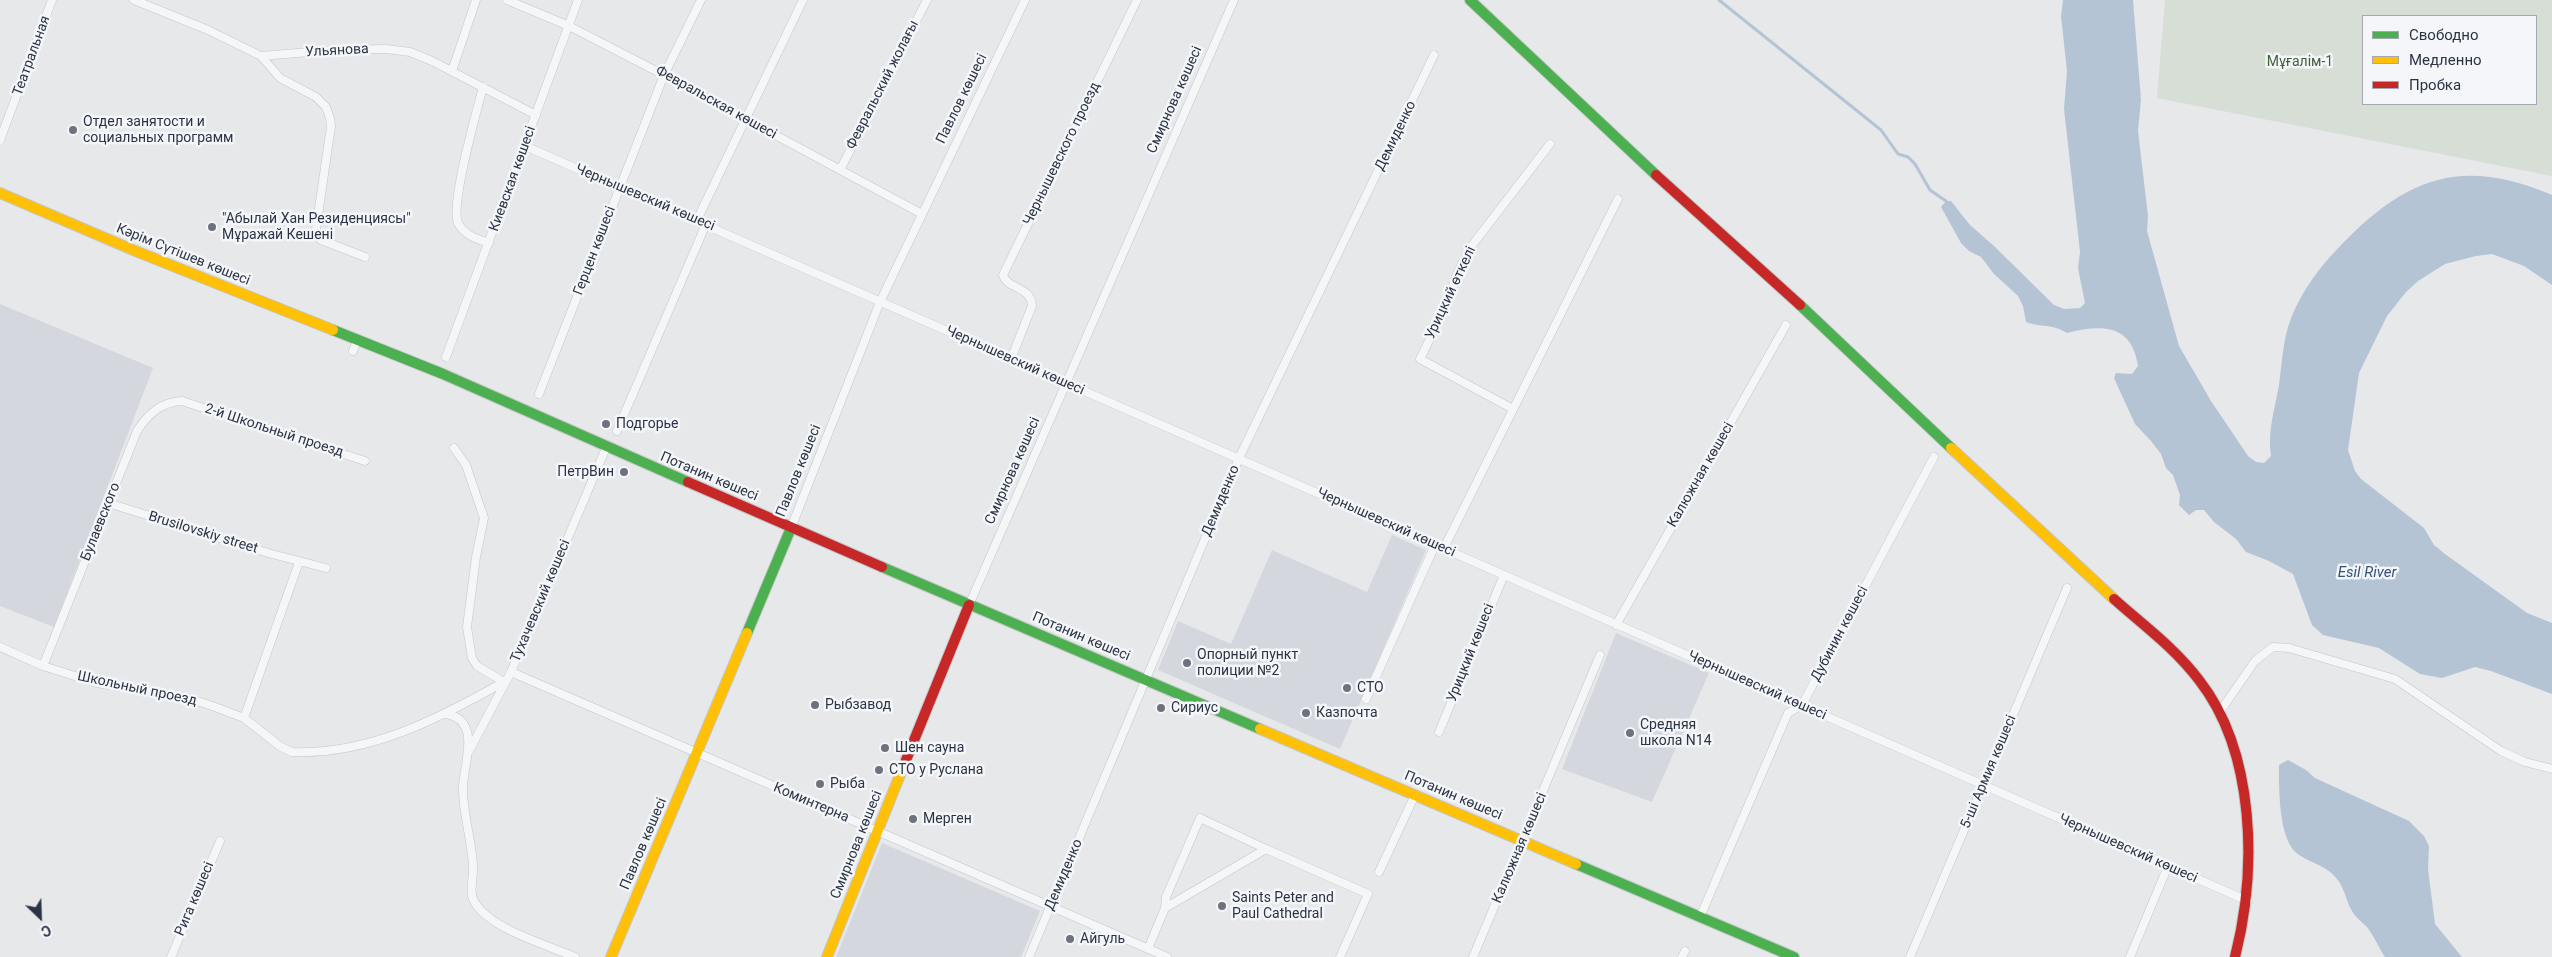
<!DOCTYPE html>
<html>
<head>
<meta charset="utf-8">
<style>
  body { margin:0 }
  #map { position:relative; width:2552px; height:957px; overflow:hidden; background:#e6e8ea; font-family:Roboto,sans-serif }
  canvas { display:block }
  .legend { position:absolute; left:2362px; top:15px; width:175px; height:90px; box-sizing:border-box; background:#f4f6f9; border:1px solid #a4a8b1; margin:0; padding:6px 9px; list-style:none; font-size:15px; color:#2b3445 }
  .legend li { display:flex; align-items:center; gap:10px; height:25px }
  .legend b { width:25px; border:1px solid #a4a8b1 }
  .north { position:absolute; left:15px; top:892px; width:50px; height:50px; -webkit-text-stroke:4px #f4f6f9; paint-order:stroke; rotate:156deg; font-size:14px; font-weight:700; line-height:20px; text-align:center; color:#2b3445 }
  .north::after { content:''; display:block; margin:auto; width:18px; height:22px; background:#2b3445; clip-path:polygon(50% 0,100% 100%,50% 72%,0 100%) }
</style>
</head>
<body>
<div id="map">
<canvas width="2552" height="957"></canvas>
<ul class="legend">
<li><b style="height:6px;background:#4caf50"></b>Свободно</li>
<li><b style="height:6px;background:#ffc107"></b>Медленно</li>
<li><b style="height:6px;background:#c62828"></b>Пробка</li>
</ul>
<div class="north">С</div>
</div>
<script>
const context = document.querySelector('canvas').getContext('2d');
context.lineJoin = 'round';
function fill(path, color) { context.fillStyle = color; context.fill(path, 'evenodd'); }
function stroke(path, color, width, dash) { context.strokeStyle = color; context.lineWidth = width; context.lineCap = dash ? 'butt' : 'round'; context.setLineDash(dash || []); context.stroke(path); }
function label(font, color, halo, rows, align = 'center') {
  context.font = font + ' Roboto,sans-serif'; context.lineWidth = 5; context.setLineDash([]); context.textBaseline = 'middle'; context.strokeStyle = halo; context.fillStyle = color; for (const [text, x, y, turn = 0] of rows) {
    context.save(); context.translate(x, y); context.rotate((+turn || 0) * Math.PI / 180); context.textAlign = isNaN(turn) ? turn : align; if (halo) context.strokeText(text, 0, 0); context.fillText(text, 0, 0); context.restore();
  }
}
fill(new Path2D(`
  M0,304L153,368L54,627L0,606Z
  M1392,535L1426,550L1340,749L1158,670L1178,621L1231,644L1272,550L1367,592Z
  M1616,633L1709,673L1652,802L1562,769Z
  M882,843L1040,911L1021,957H836Z`), '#d4d7dd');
fill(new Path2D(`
  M2165,0H2552V176L2157,98ZM2363,16H2536V104H2363Z`), '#d6ded6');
fill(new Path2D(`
  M2063,0H2133L2141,100L2138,131L2148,216L2147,231L2179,346L2211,401L2248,456L2256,462L2264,463L2271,456C2267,432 2275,408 2279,385C2282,363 2283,339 2291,318C2303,288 2323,263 2345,241C2410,175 2465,158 2552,195V285L2524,266L2492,254L2476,256L2445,264L2418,281L2406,292L2387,316L2359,373L2348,450L2355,471L2361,479L2424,528L2434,545L2445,554L2527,613L2552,623V694L2491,671L2475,667L2442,678L2420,674L2379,648L2323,635L2312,625L2293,574L2269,561L2246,552L2236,539L2214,522L2204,510H2196L2189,515L2179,505L2180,495L2173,475L2166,468L2161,454L2151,441L2135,424L2114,378L2116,373L2132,374L2138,366C2132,324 2102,324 2067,333C2051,323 2042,328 2026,322L2023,306L2018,296L1994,274L1981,257L1969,251L1961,243L1941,207L1946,201H1951L1970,225L1994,246L2054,305L2064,309L2080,308L2085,303L2078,268L2080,252L2064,109L2067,71L2061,16Z
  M2288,760L2306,770L2315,778L2409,821L2424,836L2429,846L2428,869L2435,924L2462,957H2385C2379,948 2374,936 2367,927C2362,922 2356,918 2352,911C2346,901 2345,889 2337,879C2327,866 2313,864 2299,855C2278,842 2279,788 2279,765Z`), '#b4c4d5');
stroke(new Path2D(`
  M1719,0L1881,130L1898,154L1908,157L1915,164L1930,190L1946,201`), '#b4c4d5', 3);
const street = new Path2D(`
  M134,0L208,30L261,56L334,50L386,49L410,52L432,61L536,115
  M507,0L569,26L664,75L922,214
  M261,56L280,78L316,97L326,107L330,118L331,126L316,229L317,236L321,240L365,257
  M452,71L476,0
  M483,87C477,111 450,203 458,223C464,235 477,239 489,243
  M0,140L52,0
  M525,146L2248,901
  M840,170L927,0
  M697,220L803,0
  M353,351L357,341
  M446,357L578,0
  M1011,359L1032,306C1031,286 1008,290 1003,275L1137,0
  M539,394L664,75L701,0
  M1513,409L1420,359L1449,300L1456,276L1470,248L1550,144
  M617,431L706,224
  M454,448L466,465L484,518L476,557L467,627L472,658L477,666L504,682
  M108,503L268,553L326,568
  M791,528L880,302L1025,0
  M1444,548L1618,199
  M969,605L1234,0
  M1616,625L1786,325
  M0,647L43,666L97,683L188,698L215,707L244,718L281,747L292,752C369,755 438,719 504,682
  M43,666L137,431C148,414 161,402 182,401L365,461
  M511,672L1167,957
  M1366,699L1435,545
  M2219,713L2255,661L2273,647L2289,648L2395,679L2501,751L2525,762L2552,769
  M446,714C482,720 464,763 463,786C462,812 472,840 473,866C474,878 468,892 475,903C491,929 547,945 575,957
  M244,718L299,562
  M1439,732L1504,575
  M469,751L511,672L606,448
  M1379,872L1415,795
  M1165,908L1166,897L1200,818L1266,849
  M1700,917L1788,713L1802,705L1934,457
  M1148,949L1165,908L1266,849L1368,894L1340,957
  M171,957L220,841
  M1029,957L1239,458L1434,55
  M1473,957L1600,655
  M1682,957L1685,951
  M1910,957L2067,588
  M2130,957L2168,866`);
const fast = new Path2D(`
  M1470,0L1656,175
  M1800,305L1951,448
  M333,330L443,374L688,482
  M882,567L1260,729
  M747,633L791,528
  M1576,864L1794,957`);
const slow = new Path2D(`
  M0,193L133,250L333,330
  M1951,448L2114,599
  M1260,729L1576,864
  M611,957L747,633
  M827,957L906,760`);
const jam = new Path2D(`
  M1656,175L1800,305
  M688,482L882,567
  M2114,599C2143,625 2175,648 2199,680C2256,753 2257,871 2235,957
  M906,760L969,605`);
stroke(street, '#c4c6c8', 9);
stroke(fast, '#c4c6c8', 12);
stroke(slow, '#c4c6c8', 12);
stroke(jam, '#c4c6c8', 12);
stroke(street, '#f5f6f7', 8);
stroke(fast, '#4caf50', 10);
stroke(slow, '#ffc107', 10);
stroke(jam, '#c62828', 10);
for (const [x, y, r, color] of [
  [73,130,5,"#6c737f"],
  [212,227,5,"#6c737f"],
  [606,424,5,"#6c737f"],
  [624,472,5,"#6c737f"],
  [1187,663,5,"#6c737f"],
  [1347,688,5,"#6c737f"],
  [815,705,5,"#6c737f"],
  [1161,708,5,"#6c737f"],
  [1306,713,5,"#6c737f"],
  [1630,733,5,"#6c737f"],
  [885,748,5,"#6c737f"],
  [879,770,5,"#6c737f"],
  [820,784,5,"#6c737f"],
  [913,819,5,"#6c737f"],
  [1222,906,5,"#6c737f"],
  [1070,939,5,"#6c737f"]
]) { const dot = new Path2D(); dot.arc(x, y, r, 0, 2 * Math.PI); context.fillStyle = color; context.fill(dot); stroke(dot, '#f4f6f9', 2); }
label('14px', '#2b3445', '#f4f6f9', [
  ["Ульянова",337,51,-3],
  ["Театральная",32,56,-70],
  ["Февральский жолағы",883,85,-63],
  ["Павлов көшесі",962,99,-64],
  ["Смирнова көшесі",1175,100,-66],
  ["Февральская көшесі",716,103,29],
  ["Демиденко",1396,136,-64],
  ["Чернышевского проезд",1062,154,-64],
  ["Киевская көшесі",513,179,-70],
  ["Чернышевский көшесі",645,198,23],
  ["Герцен көшесі",595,251,-69],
  ["Кәрім Сүтішев көшесі",183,255,22],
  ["Урицкий өткелі",1451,293,-65],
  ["Чернышевский көшесі",1015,361,24],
  ["2-й Школьный проезд",274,431,18],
  ["Павлов көшесі",799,471,-68],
  ["Смирнова көшесі",1013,471,-66],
  ["Калюжная көшесі",1701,475,-60],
  ["Потанин көшесі",709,477,23],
  ["Демиденко",1221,501,-67],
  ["Булаевского",101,522,-68],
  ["Чернышевский көшесі",1386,523,24],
  ["Brusilovskiy street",203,533,17],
  ["Тухачевский көшесі",541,601,-67],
  ["Дубинин көшесі",1840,634,-62],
  ["Потанин көшесі",1081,637,23],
  ["Урицкий көшесі",1471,653,-68],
  ["Чернышевский көшесі",1757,686,24],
  ["Школьный проезд",137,689,12],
  ["5-ші Армия көшесі",1989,772,-67],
  ["Потанин көшесі",1453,796,23],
  ["Коминтерна",811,803,23],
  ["Павлов көшесі",644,844,-67],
  ["Смирнова көшесі",857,845,-68],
  ["Калюжная көшесі",1520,848,-67],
  ["Чернышевский көшесі",2128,849,24],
  ["Демиденко",1064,875,-67],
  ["Рига көшесі",195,899,-67]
]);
label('14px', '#3f6138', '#f4f6f9', [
  ["Мұғалім-1",2300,62]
]);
label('14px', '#2b3445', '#f4f6f9', [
  ["Отдел занятости и",83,122],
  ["социальных программ",83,138],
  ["\"Абылай Хан Резиденциясы\"",222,219],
  ["Мұражай Кешені",222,235],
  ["Подгорье",616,424],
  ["ПетрВин",614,472,"right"],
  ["Опорный пункт",1197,655],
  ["полиции №2",1197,671],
  ["СТО",1357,688],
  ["Рыбзавод",825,705],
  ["Сириус",1171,708],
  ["Казпочта",1316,713],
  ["Средняя",1640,725],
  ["школа N14",1640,741],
  ["Шен сауна",895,748],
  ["СТО у Руслана",889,770],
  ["Рыба",830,784],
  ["Мерген",923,819],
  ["Saints Peter and",1232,898],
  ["Paul Cathedral",1232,914],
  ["Айгуль",1080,939]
], 'left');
label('italic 15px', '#34527a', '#f4f6f9', [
  ["Esil River",2367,573]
]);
</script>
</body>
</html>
